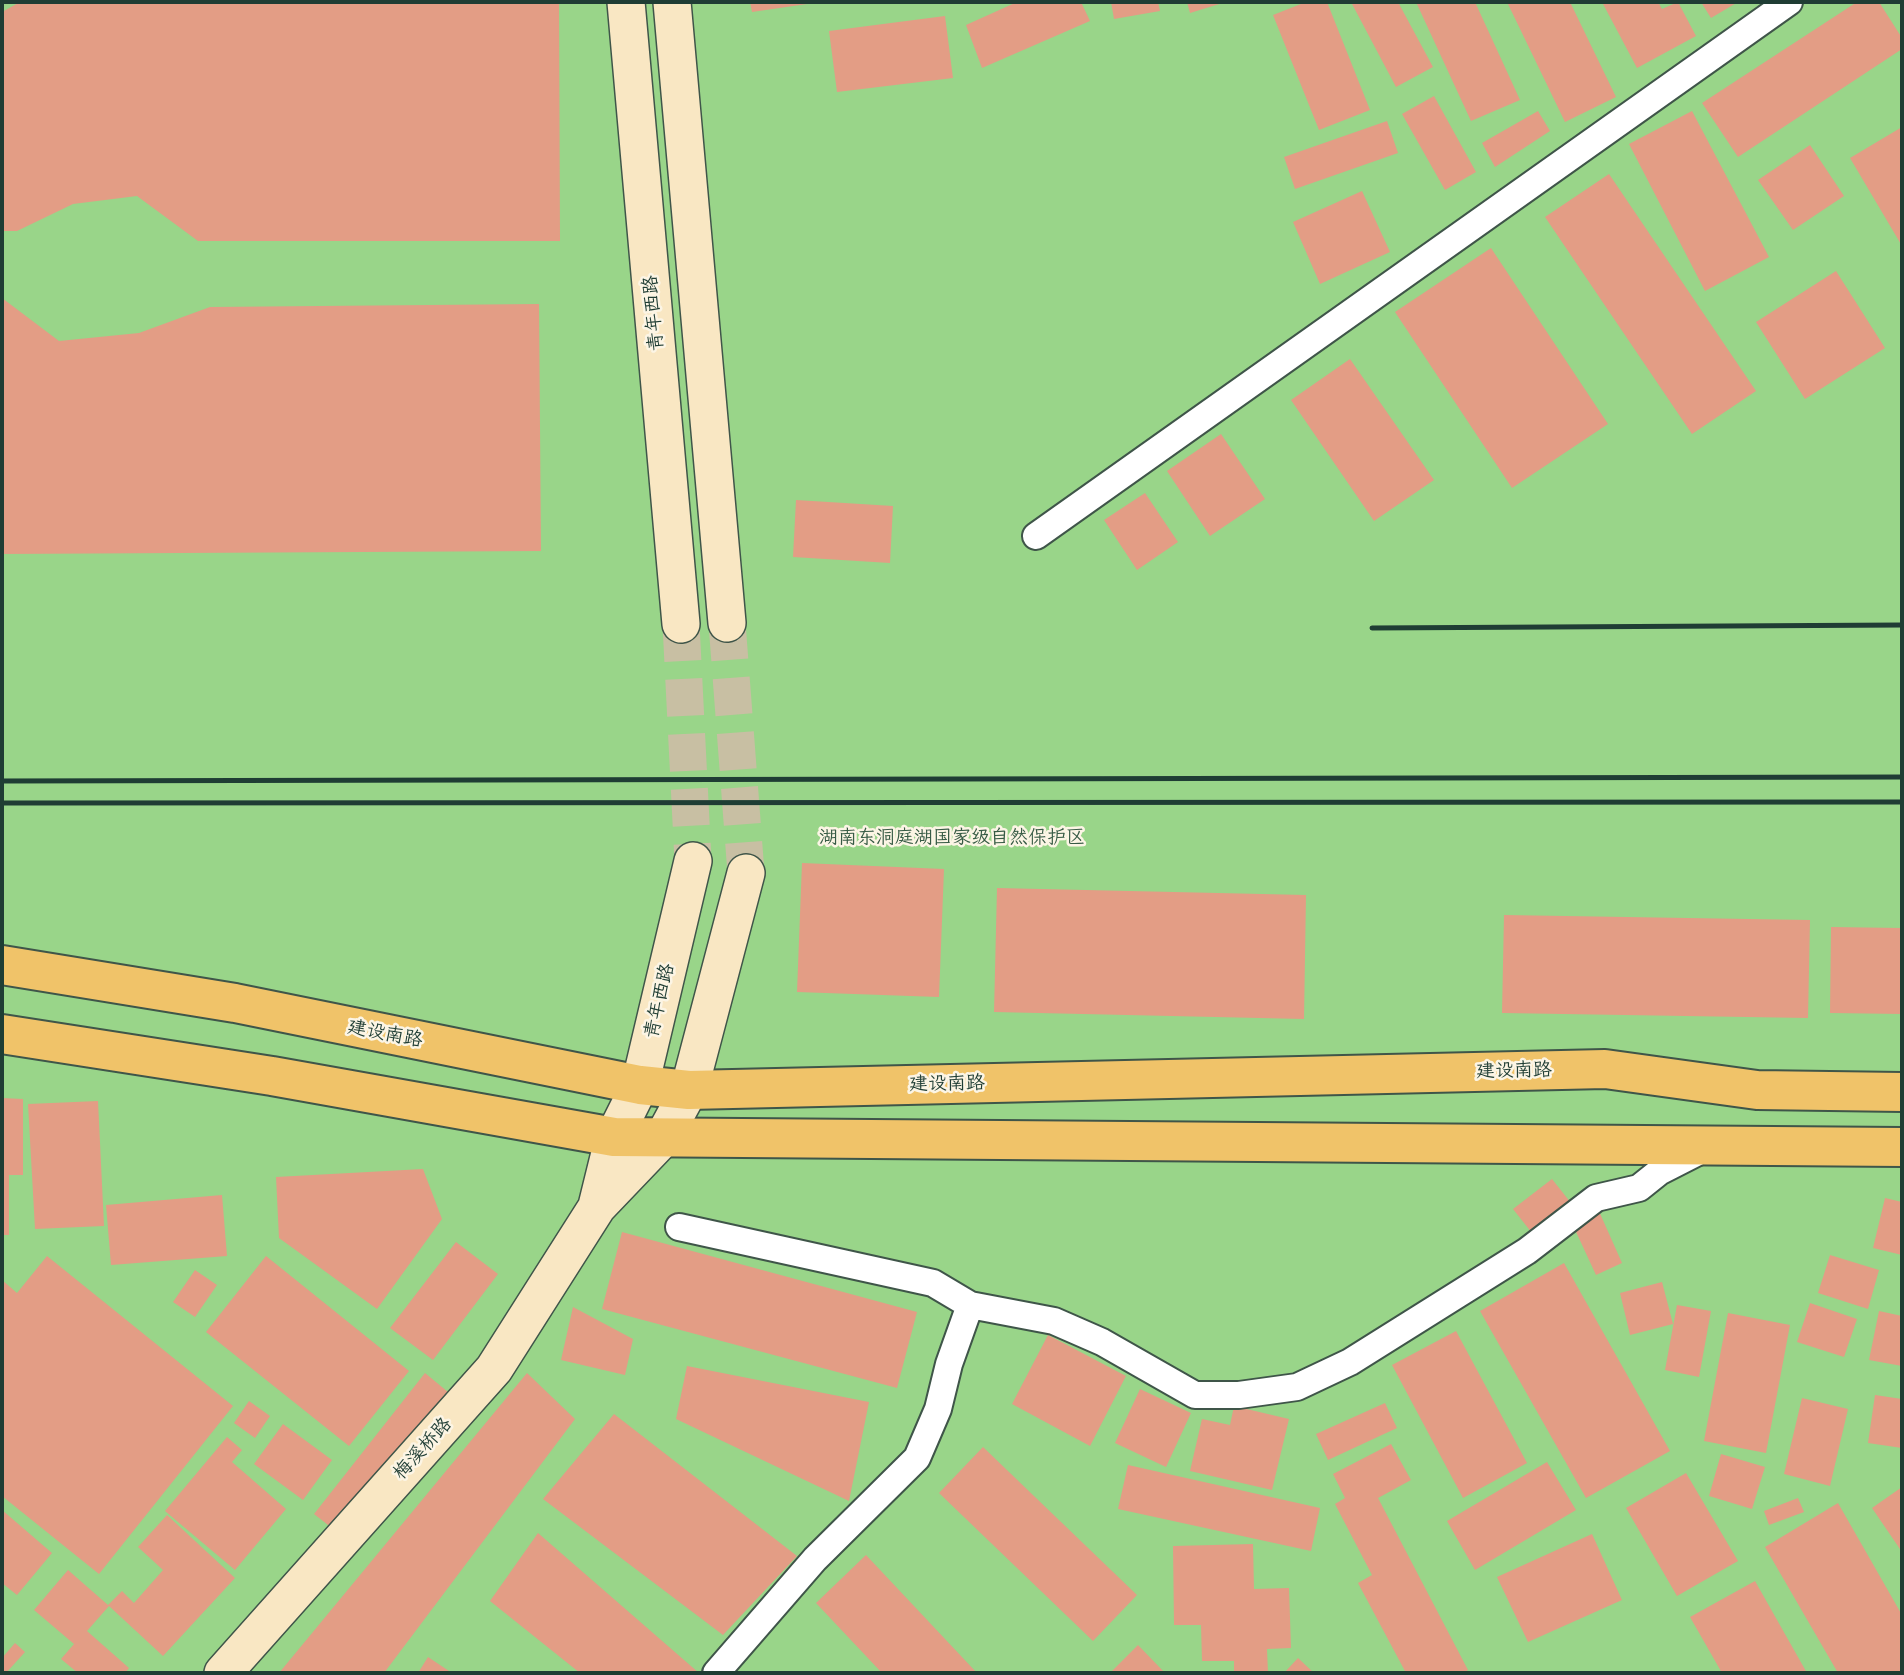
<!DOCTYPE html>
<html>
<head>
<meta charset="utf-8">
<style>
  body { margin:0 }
  #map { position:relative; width:1904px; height:1675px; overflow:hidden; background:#f2dfbf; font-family:"Shantell Sans",sans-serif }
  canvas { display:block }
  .frame { position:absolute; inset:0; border:4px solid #1f3d34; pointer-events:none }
</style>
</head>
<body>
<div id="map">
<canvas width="1904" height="1675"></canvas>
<div class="frame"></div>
</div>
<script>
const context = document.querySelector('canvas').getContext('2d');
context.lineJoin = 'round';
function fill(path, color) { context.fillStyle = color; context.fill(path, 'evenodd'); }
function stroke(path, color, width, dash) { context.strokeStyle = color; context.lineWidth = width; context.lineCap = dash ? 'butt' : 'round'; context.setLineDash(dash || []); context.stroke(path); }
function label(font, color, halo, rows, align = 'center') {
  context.font = font + ' "Shantell Sans","LXGW WenKai TC",sans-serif'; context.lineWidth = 5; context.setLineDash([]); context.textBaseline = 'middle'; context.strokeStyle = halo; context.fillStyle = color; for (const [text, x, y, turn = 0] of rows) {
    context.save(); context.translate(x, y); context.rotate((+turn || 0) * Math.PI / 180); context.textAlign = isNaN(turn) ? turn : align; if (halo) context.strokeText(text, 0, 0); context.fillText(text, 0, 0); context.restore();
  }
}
fill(new Path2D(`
  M2,2H1902V1673H2Z`), '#99d589');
fill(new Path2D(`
  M20,2H559L560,241H198L137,196L73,204L17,231H2V12Z
  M750,2H814V3L752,12Z
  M1017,2H1081L1090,21L982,68L966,25Z
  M1111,2H1158L1160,11L1114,19Z
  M1187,2H1226L1190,13Z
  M1306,2H1327L1370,110L1319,130L1273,15Z
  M1351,2H1398L1433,67L1396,87Z
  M1416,2H1475L1520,100L1471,121Z
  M1507,2H1570L1616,97L1565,122Z
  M1602,2H1658L1662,9L1678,2L1696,36L1637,68Z
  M1701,2H1738L1711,18Z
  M1857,2H1879L1902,38V49L1738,157L1702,103Z
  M945,16L953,78L837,92L829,31Z
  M1434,96L1476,172L1445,190L1402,114Z
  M1538,111L1550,131L1495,167L1482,143Z
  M1692,111L1769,257L1705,291L1629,144Z
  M1387,121L1398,153L1295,189L1284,157Z
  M1902,127V246L1850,158Z
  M1810,145L1844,196L1793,230L1758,180Z
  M1609,174L1756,391L1692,434L1545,217Z
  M1362,191L1390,252L1320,284L1293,222Z
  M1491,248L1608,424L1512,488L1395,312Z
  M1836,271L1885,348L1805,399L1756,322Z
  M2,298L59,341L139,333L210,307L539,304L541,551L2,554Z
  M1350,359L1434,480L1374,521L1291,400Z
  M1221,434L1265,499L1210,536L1167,471Z
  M1145,493L1178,542L1137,570L1104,520Z
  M796,500L893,506L890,563L793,557Z
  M802,863L944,869L939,997L797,992Z
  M997,888L1306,895L1304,1019L994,1012Z
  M1504,915L1810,920L1808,1018L1502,1013Z
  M1831,927L1902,928V1014L1830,1013Z
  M2,1098L23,1099V1175H9V1235H2Z
  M98,1101L104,1226L35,1229L28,1104Z
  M423,1169L442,1219L377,1309L279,1238L276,1177Z
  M1552,1179L1571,1203L1532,1233L1513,1209Z
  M222,1195L227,1256L111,1265L106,1205Z
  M1885,1198L1902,1202V1255L1873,1248Z
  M1598,1209L1622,1263L1596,1275L1571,1221Z
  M622,1232L917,1312L897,1388L602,1309Z
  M456,1242L498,1274L433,1360L390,1328Z
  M1830,1255L1879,1270L1868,1309L1818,1293Z
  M47,1256L233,1406L99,1574L2,1496V1280L17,1293Z
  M266,1256L409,1371L349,1446L206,1332Z
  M1564,1263L1670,1451L1586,1498L1480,1311Z
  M195,1270L217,1285L195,1317L173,1302Z
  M1662,1282L1673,1324L1630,1335L1620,1293Z
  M1810,1303L1857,1319L1844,1357L1797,1342Z
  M1677,1305L1711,1311L1699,1377L1665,1370Z
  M573,1307L633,1339L625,1375L561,1360Z
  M1879,1311L1902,1316V1366L1869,1360Z
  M1728,1313L1790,1325L1766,1453L1704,1441Z
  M1456,1331L1527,1463L1463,1498L1392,1365Z
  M1048,1335L1126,1376L1090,1446L1012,1404Z
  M687,1366L869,1402L849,1501L676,1419Z
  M425,1373L448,1392L337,1532L314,1514Z
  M527,1373L575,1419L384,1673H279Z
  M1140,1389L1191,1413L1166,1467L1115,1443Z
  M1875,1395L1902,1399V1448L1868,1443Z
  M1802,1398L1848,1409L1830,1486L1784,1474Z
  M249,1401L270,1416L255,1438L234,1423Z
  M1385,1403L1397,1428L1328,1460L1316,1434Z
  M1234,1406L1289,1419L1272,1490L1190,1471L1202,1419L1230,1425Z
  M614,1414L797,1556L723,1635L543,1499Z
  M283,1424L332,1460L303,1500L254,1464Z
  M227,1437L242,1450L232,1462L286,1509L235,1570L165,1511Z
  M1391,1444L1411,1480L1378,1498L1468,1670L1463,1673H1406L1358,1583L1372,1575L1335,1504L1345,1498L1333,1474Z
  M983,1447L1137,1595L1093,1641L939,1493Z
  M1721,1454L1765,1467L1752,1509L1709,1496Z
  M1547,1462L1576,1510L1475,1570L1447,1521Z
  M1128,1465L1320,1508L1311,1551L1118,1509Z
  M1686,1473L1738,1561L1677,1596L1626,1508Z
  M1902,1487V1552L1872,1508Z
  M1798,1498L1804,1512L1769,1525L1764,1511Z
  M1838,1503L1902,1615V1673H1838L1765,1547Z
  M2,1510L52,1553L17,1595L2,1583Z
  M167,1515L235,1578L163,1656L109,1606L87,1631L129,1668L125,1673H78L61,1659L74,1644L34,1610L68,1570L108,1605L122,1591L134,1603L163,1570L138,1547Z
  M538,1533L699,1673H580L490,1601Z
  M1592,1534L1622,1600L1528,1642L1497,1577Z
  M1253,1544L1254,1589L1289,1588L1291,1648L1267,1649L1268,1673H1234V1661H1202L1201,1625H1174L1173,1546Z
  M866,1555L977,1673H882L816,1603Z
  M1755,1581L1807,1673H1722L1690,1617Z
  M15,1643L25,1652L6,1673H2V1658Z
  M1138,1645L1165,1673H1110Z
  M428,1657L452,1673H418Z
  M1298,1658L1314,1673H1284Z`), '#e39d85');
stroke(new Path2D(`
  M727,623L746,873
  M681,624L693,861`), '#c8bfa3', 37, [37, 18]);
const minor = new Path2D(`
  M1036,536L1789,2
  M679,1227L933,1283L970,1305L949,1364L938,1409L917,1458L815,1559L716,1673
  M970,1305L1054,1321L1102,1342L1195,1395H1239L1297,1387L1350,1362L1527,1251L1596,1198L1639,1188L1659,1172L1706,1148`);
const secondary = new Path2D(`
  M626,2L681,624
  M672,2L727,623
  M597,1206L614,1137L640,1085L693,861
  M223,1673L494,1369L597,1207L663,1138L689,1090L746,873`);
const primary = new Path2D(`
  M2,965L235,1003L640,1085L689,1090L1605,1069L1757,1090L1902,1092
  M2,1034L272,1076L614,1137L1902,1147`);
stroke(minor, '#3f5549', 30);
stroke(secondary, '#3f5549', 40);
stroke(primary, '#3f5549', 42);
stroke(minor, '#fff', 26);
stroke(secondary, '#f9e7c3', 37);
stroke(primary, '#f0c369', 38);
stroke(new Path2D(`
  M1372,628L1902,625
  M2,781L1902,777
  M2,803L1902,802`), '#1f3d34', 5);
label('19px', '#1f3d34', '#fcf5e5', [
  ["青年西路",654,313,-95],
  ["青年西路",660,1001,-77],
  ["建设南路",385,1034,11],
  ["建设南路",1514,1071,-1],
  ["建设南路",947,1084,-1],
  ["梅溪桥路",423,1449,-48]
]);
label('19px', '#375b45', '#fcf5e5', [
  ["湖南东洞庭湖国家级自然保护区",952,838]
]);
</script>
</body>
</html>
